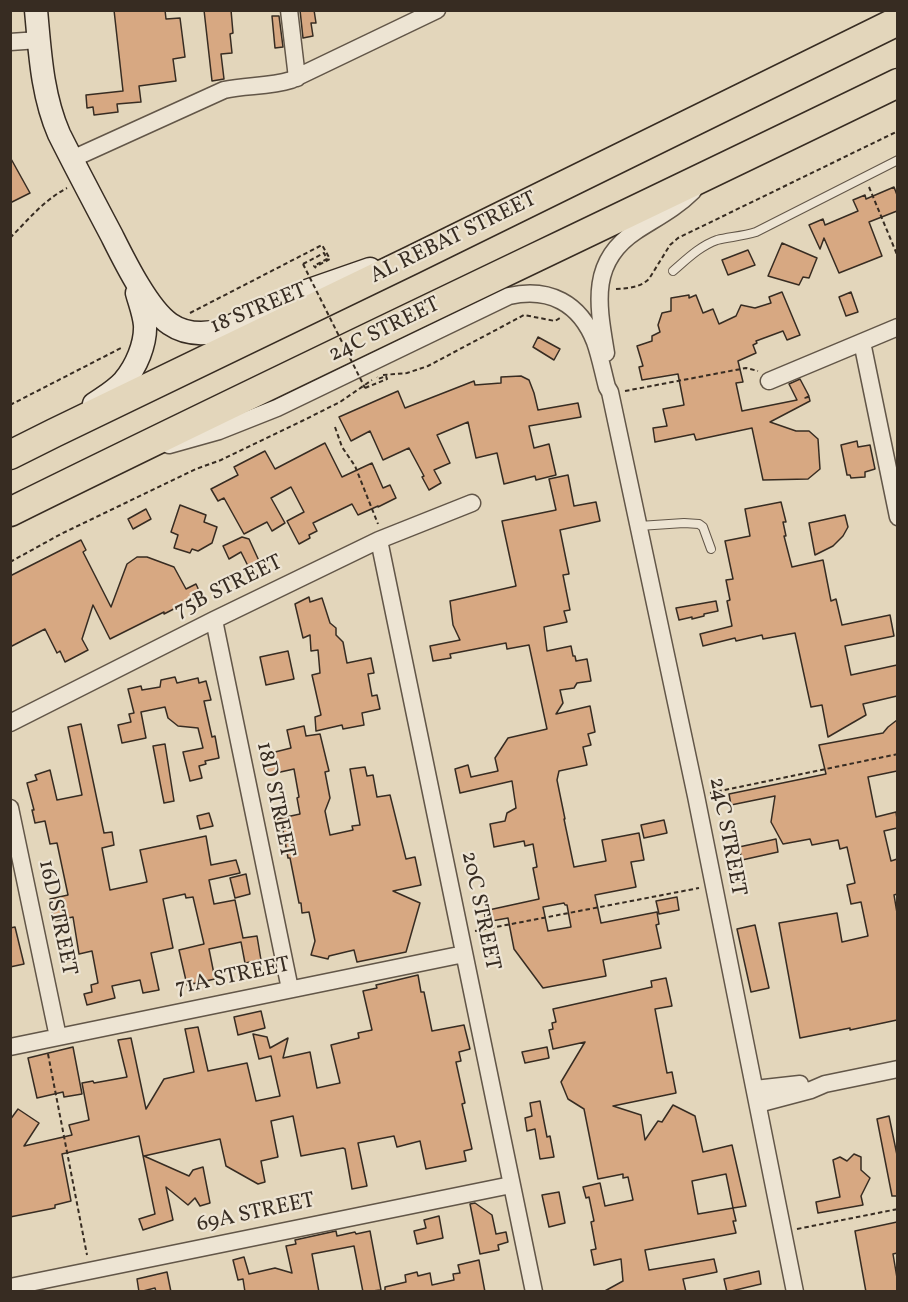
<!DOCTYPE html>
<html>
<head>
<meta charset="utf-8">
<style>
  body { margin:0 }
  #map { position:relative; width:908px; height:1302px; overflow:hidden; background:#e3d6bb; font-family:Vollkorn,serif }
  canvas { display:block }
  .frame { position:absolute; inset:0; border:12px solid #372c22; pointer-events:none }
</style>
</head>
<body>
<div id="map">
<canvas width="908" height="1302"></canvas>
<div class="frame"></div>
</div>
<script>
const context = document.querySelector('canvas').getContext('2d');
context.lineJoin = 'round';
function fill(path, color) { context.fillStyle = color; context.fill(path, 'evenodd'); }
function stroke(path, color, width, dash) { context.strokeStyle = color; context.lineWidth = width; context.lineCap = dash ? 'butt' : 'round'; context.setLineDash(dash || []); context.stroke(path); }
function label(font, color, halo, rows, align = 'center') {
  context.font = font + ' Vollkorn,serif'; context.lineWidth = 4.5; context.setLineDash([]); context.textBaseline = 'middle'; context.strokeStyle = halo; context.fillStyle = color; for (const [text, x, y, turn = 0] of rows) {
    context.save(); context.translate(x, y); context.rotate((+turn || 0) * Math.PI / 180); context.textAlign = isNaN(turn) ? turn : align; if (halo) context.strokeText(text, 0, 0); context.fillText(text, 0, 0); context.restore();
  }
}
const building = new Path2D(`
  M114,10H165L166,19L180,18L185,57L173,59L176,81L139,86L141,102L117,104L118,112L94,115L93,107L87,108L86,95L123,91Z
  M204,10H231L233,33L230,34L232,53L221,54L224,79L212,81Z
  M300,10H314L316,23H311L313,36L303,38Z
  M272,16H279L283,47L275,48Z
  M10,157L30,193L10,203Z
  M894,187L897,195V211L869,222L882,256L839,273L824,238L820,249L809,225L823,219L825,225L858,211L853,200L865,195L866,199Z
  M782,243L817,258L809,278L803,277L799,285L768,276Z
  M748,250L755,265L728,275L722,260Z
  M782,292L800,335L787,340L783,331L756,341L757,343L753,345L756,353L738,361L743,382L736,383L742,411L797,400L789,384L800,379L809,396L805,398L809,397L810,401L770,422L796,431H809L818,439L820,469L808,479L763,480L752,428L696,440L694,434L655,442L653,428L667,426L663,409L684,405L678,374L642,380L639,367L643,366L637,346L652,341V336L660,332L658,325L662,313L671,311V298L689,295V298L696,295L703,313L713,309L719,324L736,316L741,305L755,308L771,303L769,297Z
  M851,292L858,312L846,316L839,297Z
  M538,337L560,349L554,360L533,347Z
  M521,376L529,380L534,393L538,410L578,403L581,417L529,426L534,448L549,444L556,475L536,480L535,476L504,484L497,453L476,458L468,422L437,435L450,463L434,470L441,483L429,490L422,477L424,476L409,448L383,460L370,431L351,441L339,417L398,391L405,408L474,381L475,385L501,383V377Z
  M857,441L858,447L870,445L875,469L865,472V477L851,478L850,475H847L841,445Z
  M325,443L342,477L372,463L383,488L390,485L396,498L378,507V506L358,515L352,504L313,523L317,531L309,535L310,538L299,544L287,521L304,512L291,487L271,498L285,523L272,531L267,522L244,534L224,498L218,501L211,489L238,475L234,467L265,451L275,469Z
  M568,475L574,506L596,502L600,521L560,530L569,574L563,575L570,610L564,611L567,622L544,627L547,651L571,646L573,656H575L576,661L587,659L591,681L577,683L574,688L560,690L563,703L556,714L590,706L595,732L588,734L591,745L583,747L587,765L559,771L557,780L565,819H564L574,867L606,861L602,840L639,833L644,860L631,862L636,887L595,895L601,923L657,912L659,924L656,925L661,948L603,960L606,976L543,988L514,949L508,918L486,922L484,911L539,899L533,868L537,867L533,844L525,846L524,841L494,847L490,824L505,821L507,813L516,808L512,781L460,793L455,769L468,765L471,777L498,771L495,758L508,738L547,729L529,645L507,649L506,643L450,654L451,658L433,661L430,646L460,640L453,625L450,601L516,586L502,521L556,510L549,479ZM564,903L565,905H567L571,927L548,931L543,907Z
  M781,502L786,522H783L786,536H784L792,567L823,560L831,601L836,599L842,625L890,615L894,636L845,646L851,675L897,665V696L863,704L866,715L828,737L822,705L811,707L795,633L763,639L762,635L736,641L735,638L703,646L700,634L732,626L727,601L730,600L726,580L733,579L725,541L750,536L745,509Z
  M180,505L206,515L204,522L217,527L212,543L198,551L192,549L190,553L174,548L178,535L171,532Z
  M146,509L151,519L133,529L128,519Z
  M845,515L848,527L843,536L833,546L815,555L809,523Z
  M242,537L249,539L260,563L249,568L241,552L229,559L223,546Z
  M81,540L86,550L83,552L111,607L127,564L137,557H147L174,567L186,589L196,584L201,595L164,614V612L110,639L93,605L82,639L88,650L65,662L60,651L57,653L45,629L10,647V576Z
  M309,597L310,602L322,598L330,623L336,628V635L343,642L347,663L371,658L374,673L368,674L372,696L377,695L380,709L362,713L364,725L343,729L342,725L316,731L315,717L321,715L312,675L320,673L318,650L311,651L310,635L303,638L295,604Z
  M716,601L718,611L704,614V616L692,619V617L679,620L676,608Z
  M288,651L294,679L266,685L260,657Z
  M175,677L177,683L198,678L199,683L206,681L211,700L204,701L212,737L215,736L219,758L205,761L206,764L199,766L202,778L190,781L183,752L203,748L198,728L178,726L168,718L165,707L141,712L146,738L122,743L118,725L131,722L129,714L134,713L128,689L141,686L142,690L160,687L161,680Z
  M897,720V771L868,777L876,817L896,812L897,819V828L884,831L891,861L897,859V894L894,895L897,913V1020L850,1030V1028L800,1038L779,923L837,913L842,942L868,936L861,902L851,904L847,885L855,883L847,847L840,849L838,840L812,845L810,839L783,844L771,822L775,796L731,805L729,794L826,774L819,745L883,733L888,727Z
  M81,724L104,833L112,832L114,845L102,848L110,890L147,882L140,850L206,836L211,865L236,860L240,873L209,880L214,904L235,900L243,938L257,936L261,960L245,963L241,942L209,949L215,979L187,985L179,950L204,944L193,897L186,898L185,894L163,899L173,948L151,953L159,990L143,993L140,980L112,986L115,998L87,1005L84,994L92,992L91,985L98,983L92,951L79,954L73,917L54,921L50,899L68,895L57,843L50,844L45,821L35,823L32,810H34L27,783L37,780L35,775L50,770L57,800L82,795L68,727Z
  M304,726L306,736L320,734L329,771L325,772L330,798L325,811L330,835L353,830L352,826L360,825L350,769L365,767L367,776L373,775L377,797L390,795L406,859L415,857L421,885L393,891L420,903L406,952L357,962L354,950L329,956L328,959L311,955L315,941L309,912L302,913L301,903H299L290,858H288L283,830L279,831L277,819L300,814L297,798L299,797L294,769L267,775L263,755L291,748L287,730Z
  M165,744L174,801L164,803L153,746Z
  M209,813L213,826L200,829L197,816Z
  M664,820L667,833L644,838L641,825Z
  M776,839L778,852L742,860L739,847Z
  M246,874L250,894L235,898L230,878Z
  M677,897L679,910L659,914L656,901Z
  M755,925L769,988L751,992L737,929Z
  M15,927L24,964L10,967V928Z
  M418,975L421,992H424L432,1031L464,1025L470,1049L459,1052L461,1061L456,1062L465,1103L462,1104L472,1149L464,1151L466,1161L426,1169L420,1141L397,1147L394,1136L358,1143L367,1186L352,1189L345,1149L343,1148L301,1156L293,1116L271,1121L278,1157L261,1161L265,1182L258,1184L226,1166L220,1139L144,1156L189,1176L193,1170L203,1167L210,1203L200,1206L195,1198L188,1205L166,1187L173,1220L143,1230L139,1219L155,1214L139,1136L62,1154L71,1201L55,1205V1208L10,1217V1120L18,1109L39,1123L24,1146L72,1135L69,1125L89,1120L82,1083L93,1081L94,1083L127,1077L118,1040L131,1038L146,1109L164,1079L194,1072L185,1029L198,1027L208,1071L247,1063L256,1101L280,1096L271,1056L259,1059L253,1034L267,1037L270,1048L288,1038L283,1058L310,1052L317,1088L340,1083L331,1045L359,1038L358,1033L372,1030L363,991L377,988L376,985Z
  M666,978L672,1006L655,1009L667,1073L672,1072L676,1093L613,1106L641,1115L645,1140L658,1121L662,1122L673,1105L695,1116L703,1152L732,1145L746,1206L733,1208L736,1221H733L736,1233L645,1250L649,1270L714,1259L717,1272L683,1279L686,1292H603L623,1281L621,1259L594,1265L591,1250L596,1249L591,1222L594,1221L589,1197L586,1198L583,1187L600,1183L605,1206L633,1200L628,1177L623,1178V1174L598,1179L584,1109L568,1099L561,1082L585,1042L553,1049L549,1030L553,1029L552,1023L556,1022L553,1009L652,987L651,981ZM726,1174L733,1208L698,1214L692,1181Z
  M261,1011L265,1028L238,1035L234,1017Z
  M73,1047L82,1094L64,1097L63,1092L37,1098L28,1058Z
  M547,1047L549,1058L525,1063L522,1052Z
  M540,1101L547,1137L550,1136L554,1157L540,1159L535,1129L527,1131L525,1118L532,1116L530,1103Z
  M889,1116L897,1155V1196H892L877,1119Z
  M854,1154L861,1157V1170L870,1178L861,1196L863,1205L818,1213L816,1202L840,1197L833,1160L840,1157L847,1161Z
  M559,1192L565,1223L549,1227L542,1195Z
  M475,1203L492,1215L496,1234L506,1232L508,1242L498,1245L499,1250L480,1254L470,1204Z
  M439,1216L443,1238L417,1244L414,1231L426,1228L424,1220Z
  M897,1222V1253L893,1254L897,1278V1292H866L855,1231Z
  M336,1231L337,1236L355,1232L356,1234L370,1231L381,1290L363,1292L354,1246L312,1254L319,1292H245L243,1279L238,1280L233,1260L244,1257L249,1274L275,1268L292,1273L286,1246L296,1244L295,1240Z
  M479,1260L485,1292H385V1287L406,1282L405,1275L417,1272L418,1276L430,1273L432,1285L454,1280L453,1274L460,1273L458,1265Z
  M759,1271L761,1284L727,1292L724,1279Z
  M167,1272L171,1292H156L155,1288L139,1292L137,1279Z`);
fill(building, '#d7a882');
stroke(building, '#372c22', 1.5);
const lane = new Path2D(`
  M673,271C687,259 700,246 717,240C730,237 743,236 756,232L898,160
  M639,526L684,523L699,524L703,527L711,549`);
const street = new Path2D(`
  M289,10L297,78
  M10,42L39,40
  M72,159L224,90C246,85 269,87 291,80L437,10
  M862,342L898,517
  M606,353C598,305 589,262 636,231C656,218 676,208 693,191
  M769,381L898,327
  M169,445L219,431L277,408L509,296C549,287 580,303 595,342C600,356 603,372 607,387L610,392L696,796L795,1292
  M379,540L534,1292
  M214,620L290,989
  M10,723L214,620L379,540L472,503
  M10,808L58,1037
  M10,1047L464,954
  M755,1089L800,1084
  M758,1104L811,1090L825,1084L898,1069
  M10,1287L511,1185`);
const secondary = new Path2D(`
  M36,10C40,53 42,95 59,134C76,168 94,202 112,236C124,260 148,309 170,324C186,335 204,335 223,330L301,293L370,269
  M94,404C104,397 115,391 124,381C136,367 146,344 145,325C144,314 140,304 137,293`);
const highway = new Path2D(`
  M10,455L54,433L412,260L898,21
  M10,512C305,366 602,227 898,83`);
stroke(lane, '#625648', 10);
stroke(street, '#625648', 19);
stroke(secondary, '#372c22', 25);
stroke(highway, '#372c22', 31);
stroke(new Path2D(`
  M869,187L898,257
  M10,238C28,220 44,200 67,188
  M303,264L324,253L327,259L314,266L316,268
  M616,289C629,288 639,288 649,279L670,245L678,238L898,131
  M190,313L322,245L330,259L315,267
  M383,375L407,373L428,366L524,315L555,321L560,318
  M365,388L387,379L386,376L378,379L377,377
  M625,391L746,368L758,371
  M10,405L123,347
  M335,427L342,447L355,466L378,524
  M10,562L61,534L196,469L221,460L302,421L340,402L372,380
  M710,793L898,754
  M475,931L699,888
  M48,1054L87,1255
  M797,1229L898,1209`), '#372c22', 2, [4.5, 3]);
stroke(lane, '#ede4d3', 8);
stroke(street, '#ede4d3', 16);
stroke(secondary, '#ede4d3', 22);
stroke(highway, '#e3d6bb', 28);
stroke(new Path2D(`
  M303,264L365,388`), '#372c22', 2, [4.5, 3]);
label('22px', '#372c22', '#ede4d3', [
  ["AL REBAT STREET",454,239,-26],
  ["18 STREET",259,310,-22],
  ["24C STREET",385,331,-26],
  ["75B STREET",229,588,-26],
  ["18D STREET",274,800,78],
  ["24C STREET",726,837,79],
  ["20C STREET",479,911,78],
  ["16D STREET",56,918,78],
  ["71A STREET",233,978,-12],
  ["69A STREET",256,1214,-12]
]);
</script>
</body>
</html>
